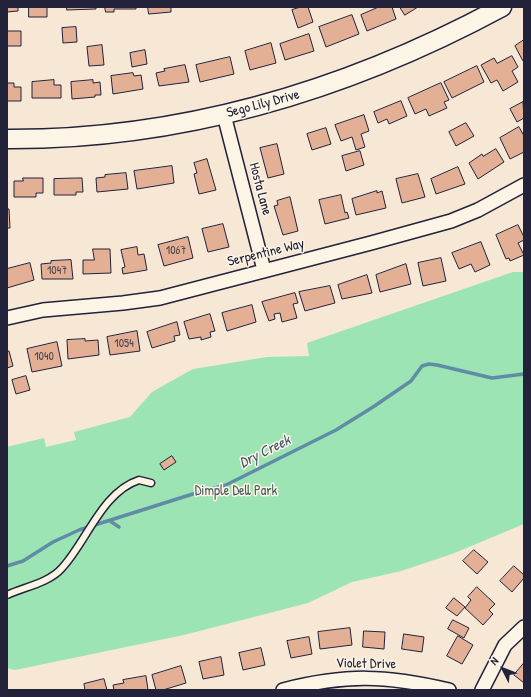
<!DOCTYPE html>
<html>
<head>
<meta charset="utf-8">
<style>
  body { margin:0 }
  #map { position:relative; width:531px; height:697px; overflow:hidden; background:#f7e7d5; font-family:"Patrick Hand",sans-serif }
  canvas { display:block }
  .frame { position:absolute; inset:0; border:8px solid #22223b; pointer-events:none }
  .north { position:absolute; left:483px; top:649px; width:40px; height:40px; -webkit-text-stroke:3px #fcf5e5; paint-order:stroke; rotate:312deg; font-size:11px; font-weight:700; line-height:16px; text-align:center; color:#22223b }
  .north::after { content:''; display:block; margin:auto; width:14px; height:18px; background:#22223b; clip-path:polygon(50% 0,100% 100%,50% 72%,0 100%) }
</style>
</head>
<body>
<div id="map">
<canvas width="531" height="697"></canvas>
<div class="frame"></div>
<div class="north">N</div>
</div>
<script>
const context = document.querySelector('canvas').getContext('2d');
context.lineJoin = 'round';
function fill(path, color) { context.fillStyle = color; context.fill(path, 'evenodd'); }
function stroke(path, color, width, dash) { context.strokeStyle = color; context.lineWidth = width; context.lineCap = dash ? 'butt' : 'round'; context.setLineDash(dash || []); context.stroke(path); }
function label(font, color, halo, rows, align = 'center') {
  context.font = font + ' "Patrick Hand",sans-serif'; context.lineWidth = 3; context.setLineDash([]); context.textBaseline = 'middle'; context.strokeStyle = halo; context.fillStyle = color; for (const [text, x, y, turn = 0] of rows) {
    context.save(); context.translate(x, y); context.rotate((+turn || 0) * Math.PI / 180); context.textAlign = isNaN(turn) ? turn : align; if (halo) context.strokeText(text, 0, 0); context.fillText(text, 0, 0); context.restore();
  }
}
fill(new Path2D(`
  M513,272H524V524L452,554L401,571L352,582L308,603L184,635L15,670L7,668V447L44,438L46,447L76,440L74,432L130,417L152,392L193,369L267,357L309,356L307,343Z`), '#9ce4b3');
stroke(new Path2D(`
  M110,521L119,527
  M7,566L23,561L53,542L79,530L196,493L226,485L336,430L373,407L411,381L422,366L429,364L437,365L492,378L524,374`), '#608ca5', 3.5);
const building = new Path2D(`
  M7,7H18V11L7,12Z
  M29,7H47V17H29Z
  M67,7H96V9L67,10Z
  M105,7H136V9H114V12H106Z
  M148,7H171V12L149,14Z
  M301,7H308L313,22L298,28L292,10Z
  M379,7H392L396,19L367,31L361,15Z
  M400,7H418L405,15Z
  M352,15L359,34L326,47L319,27Z
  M76,27L77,42L63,43L62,28Z
  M7,31H21V46H7Z
  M309,34L314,51L285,60L280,44Z
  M524,40V60L523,61L515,46Z
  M271,43L276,63L250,70L245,51Z
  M102,45L104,65L89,66L87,47Z
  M145,50L147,64L132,67L130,53Z
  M512,56L518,67L512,71L518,82L503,91L497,80L491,83L481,65L494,58L497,63Z
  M230,57L234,74L200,82L196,65Z
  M185,65L189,82L159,86L156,73L165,71L164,69Z
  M477,66L484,82L452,98L444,82Z
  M133,73L134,76L141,75L143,89L113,94L111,76Z
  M54,80V85H61V98H32V82Z
  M93,80V83L100,82L101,95H95V97L72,99L71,82Z
  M7,83H14V87H21V101H7Z
  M441,83L449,100L444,102L447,108L429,116L426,109L415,114L408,98Z
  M401,101L407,116L389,124L387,119L378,123L374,112Z
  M523,102L524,118L517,122L510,109Z
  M364,115L369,131L361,134L365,147L356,150L352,137L341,141L335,125Z
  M466,123L474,136L456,146L449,132Z
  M519,127L524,136V152L510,159L500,138Z
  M326,128L331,144L312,150L307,134Z
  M277,144L284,174L268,178L260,148Z
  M496,149L504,162L478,179L469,163L482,154L483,156Z
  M360,151L364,165L346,171L342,156Z
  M207,159L216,190L199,194L194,174L197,173L194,163Z
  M172,166L174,183L137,189L134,171Z
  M458,167L465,184L436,194L431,179Z
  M126,173L128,189L97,192L96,178L105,177V175Z
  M418,174L425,197L402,203L396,179Z
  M23,178H43V193H36V197H14V181H23Z
  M76,178H82L83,192H76V195H54V179Z
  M377,191V193L382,191L386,208L356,215L352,199Z
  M341,195L345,213L347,212L349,218L325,224L319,200Z
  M290,197L298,231L283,235L274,206L278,205L277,201Z
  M7,209H9L10,228H7Z
  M223,224L229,247L208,252L202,229Z
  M518,225L524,237V240L518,243L524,255L510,261L509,258L506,259L496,235Z
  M188,237L193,258L164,266L158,245Z
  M481,242L490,265L475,272L471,264L459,269L452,253Z
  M137,247L138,255L144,254L147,270L123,274L122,268L125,267L121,250Z
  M93,249H110L111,273L83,274V260H94Z
  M441,258L446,281L423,286L418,263Z
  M71,260L73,279H42L41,264L51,263V261Z
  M30,263L34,280L7,288V269Z
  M406,264L411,284L380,292L376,275Z
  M367,275L372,293L342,299L338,285Z
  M330,286L335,303L305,311L299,292Z
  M295,293L298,303L293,304L297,318L282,322L280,313L274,314L275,319L269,321L262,302Z
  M252,305L256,322L227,331L222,313Z
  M210,314L215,331L210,332L211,337L201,340V337L189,339L184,322Z
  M177,322L180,335L174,336L175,341L152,348L147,332Z
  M137,331L140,351L110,355L107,337Z
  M85,339V341L98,340L99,355L68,359L67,340Z
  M57,342L62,366L32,372L27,349Z
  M7,351H9L13,366L7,368Z
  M26,376L30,390L16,394L12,380Z
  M172,456L176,462L164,470L160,464Z
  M474,550L488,562L477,574L463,561Z
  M514,566L524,575V578L512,592L500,581Z
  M477,587L495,604L489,610L493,614L483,625L465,608L471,600L468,597Z
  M454,598L465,607L457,616L446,608Z
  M453,620L469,628L464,638L448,629Z
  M350,628L352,645L320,649L318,632Z
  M364,631L385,632L384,649L363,647Z
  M404,634L424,637L422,652L402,649Z
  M458,636L473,645L462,664L447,656Z
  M309,637L312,654L291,658L287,641Z
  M261,648L265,665L243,670L239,653Z
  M221,657L224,675L203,679L199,662Z
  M524,663V683L514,675Z
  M181,666L186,683L163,690H156L152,675Z
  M146,676L148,690H114L113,685L124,683L123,680Z
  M104,679L107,690H85L84,684Z`);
fill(building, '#e3b096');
stroke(building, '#22223b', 1);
const service = new Path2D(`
  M7,595C24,587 49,583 62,568C87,541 102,492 139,480L151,483`);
const minor = new Path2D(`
  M224,115L264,270
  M7,318L43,310L123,303L160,298L371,243L451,221L478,210L524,185
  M283,690C346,674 386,675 449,690
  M482,690L505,645L524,627`);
const secondary = new Path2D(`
  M7,139C183,140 348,90 502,7`);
stroke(service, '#22223b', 9);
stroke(minor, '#22223b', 16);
stroke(secondary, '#22223b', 21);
stroke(service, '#fcf5e5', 6);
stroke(minor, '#fcf5e5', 13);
stroke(secondary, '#fcf5e5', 18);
label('12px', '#524652', null, [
  ["1067",176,251],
  ["1047",57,271],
  ["1054",124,344],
  ["1040",44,357]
]);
label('14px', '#22223b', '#fcf5e5', [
  ["Sego Lily Drive",263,104,-15],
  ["Hosta Lane",260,189,75],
  ["Serpentine Way",266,253,-14],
  ["Violet Drive",366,664,1]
]);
label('14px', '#475c5f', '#fcf5e5', [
  ["Dimple Dell Park",236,491]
]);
label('italic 15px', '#415770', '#fcf5e5', [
  ["Dry Creek",265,452,-27]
]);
</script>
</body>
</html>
